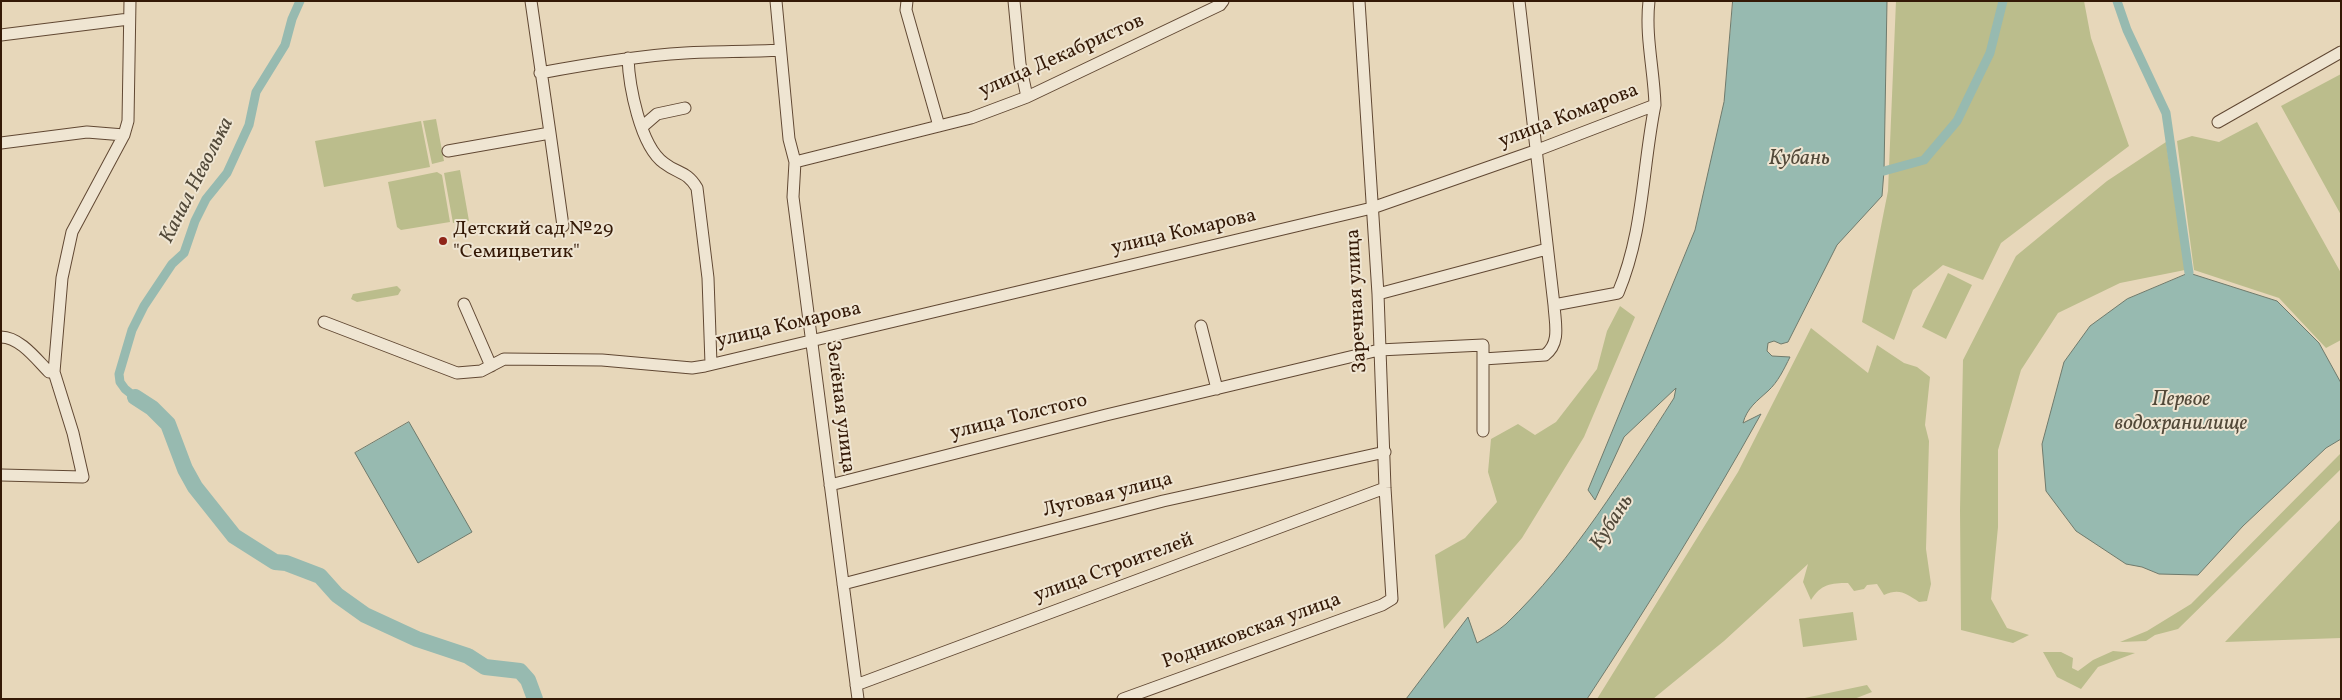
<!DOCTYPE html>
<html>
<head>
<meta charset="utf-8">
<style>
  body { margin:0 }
  #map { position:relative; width:2342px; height:700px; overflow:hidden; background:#e7d7ba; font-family:Vollkorn,serif }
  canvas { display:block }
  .frame { position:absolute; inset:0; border:2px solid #341906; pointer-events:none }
</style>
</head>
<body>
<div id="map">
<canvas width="2342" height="700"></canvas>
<div class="frame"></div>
</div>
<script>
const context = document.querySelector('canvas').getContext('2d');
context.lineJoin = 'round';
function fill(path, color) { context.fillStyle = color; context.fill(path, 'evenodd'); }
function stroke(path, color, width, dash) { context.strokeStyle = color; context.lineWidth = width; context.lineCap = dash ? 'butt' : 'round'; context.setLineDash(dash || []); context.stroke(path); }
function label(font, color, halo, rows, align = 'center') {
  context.font = font + ' Vollkorn,serif'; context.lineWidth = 4; context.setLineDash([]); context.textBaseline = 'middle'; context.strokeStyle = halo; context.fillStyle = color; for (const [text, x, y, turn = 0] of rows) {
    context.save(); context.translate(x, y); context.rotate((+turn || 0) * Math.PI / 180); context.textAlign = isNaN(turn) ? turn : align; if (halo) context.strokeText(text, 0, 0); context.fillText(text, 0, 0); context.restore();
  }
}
fill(new Path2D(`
  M1896,1H2084L2091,38L2129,146L2001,243L1983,280L1943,265L1913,290L1894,340L1862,322L1888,191Z
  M2341,74V215L2281,106Z
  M436,119L444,161L432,164L423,121Z
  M421,121L430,167L324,187L315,141Z
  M2257,122L2341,273V340L2326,348L2279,298L2194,270L2177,141L2192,136L2219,142Z
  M2166,142L2185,270L2120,283L2058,313L2021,370L1998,450V527L1991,599L2007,628L2029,635L2013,643L1961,630L1960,510L1963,360L2016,256L2107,181Z
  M460,170L469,221L453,223L444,173Z
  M437,172L442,175L450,222L401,230L397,227L388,182Z
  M1948,273L1972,285L1946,339L1922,327Z
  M397,286L401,290L398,295L357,302L351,299L353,294Z
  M1620,306L1635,317L1584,437L1522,538L1444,629L1435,555L1465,538L1497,502L1488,472L1491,439L1518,424L1535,435L1556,422L1597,369L1607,331Z
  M1811,328L1868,373L1877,345L1904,363L1917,367L1930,377L1925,425L1929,441L1926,549L1931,584L1927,601L1919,602C1906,593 1899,588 1884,595L1877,584L1867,585L1864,589L1854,591L1848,583C1831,583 1821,584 1811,600L1803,582L1808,564L1724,641L1653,699H1597L1738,472Z
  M2341,453V469L2178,629L2155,635L2146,641L2120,642L2147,631L2191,604Z
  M2341,519V638L2225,642Z
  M1853,612L1857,640L1803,647L1799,619Z
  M2113,651L2135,653L2098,667L2081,689L2057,677L2043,652H2061L2073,658L2072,668L2078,671L2093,660Z
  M1867,685L1872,692L1854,699H1800Z`), '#bbbd8c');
const water = new Path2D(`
  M1733,1H1887L1884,171L1882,196L1837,245L1788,342L1781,344L1774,341L1768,343L1767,351L1772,356L1790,357C1784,369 1778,382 1768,391C1757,401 1747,408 1743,423L1761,414C1707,511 1648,606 1587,699H1406L1468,617L1477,643C1487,637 1498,631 1506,624C1574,559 1624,476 1674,398L1676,388L1624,437L1595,500L1588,490L1695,230L1724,102Z
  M2189,273L2277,301L2319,343L2341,383V439L2326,448L2243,526L2198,575L2159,574L2142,567L2126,564L2076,531L2046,491L2042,444L2064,362L2090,326L2127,299Z
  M409,422L472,532L418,563L355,453Z`);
fill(water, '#97bab0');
stroke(water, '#6f7a6c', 1);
stroke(new Path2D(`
  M2117,1L2127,30L2166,113L2189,273
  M1884,171L1924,160L1957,121L1990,53L2003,1
  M135,397L125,389L120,382L119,374L132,330L144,306L172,264L184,253L195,221L206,199L227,173L249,125L256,92L285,45L292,19L300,1`), '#97bab0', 9);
stroke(new Path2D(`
  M135,397L152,408L168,424L185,469L195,487L234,536L275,562L286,563L320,576L337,595L365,615L417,639L468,656L485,667L520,671L528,680L535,699`), '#97bab0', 16);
const minor = new Path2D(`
  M776,1L789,139L795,162L793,197L858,699
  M907,1L906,10L939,126
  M1014,1L1020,64L1027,97
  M1,35L129,19
  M628,58C629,85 640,146 664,163C678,174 687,171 697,188L708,278L711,364
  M540,73C588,64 636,56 685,53C716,51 748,52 780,50
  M2218,122L2341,52
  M642,127L657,114L685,108
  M550,133L563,226
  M1,143L87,132L124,135
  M448,151L550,133L531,1
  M795,162L971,118L1027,97L1220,5L1223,1
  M1378,294L1547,249
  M464,304L491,366
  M1554,305L1618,293C1644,231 1642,170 1655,105C1654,70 1645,37 1649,1
  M324,322L457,373L481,371L504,359L602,360L692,368L705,366L1372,208L1535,151L1655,105
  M1201,326L1217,389
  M1,337C20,337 37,360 49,372H54
  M1483,359L1545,355C1561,343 1555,323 1554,305L1519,1
  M1,475L83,477L73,433L54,372L62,278L72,232L124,135L128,121L130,1
  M830,485L1106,415L1379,350L1483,345V431
  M843,584L1163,501L1385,452
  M856,685L1385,488
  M1123,699L1382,605L1392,599L1385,488L1378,294L1359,1`);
stroke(minor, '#614833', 13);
stroke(minor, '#efe5d2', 11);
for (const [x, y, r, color] of [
  [443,241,5,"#8f2418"]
]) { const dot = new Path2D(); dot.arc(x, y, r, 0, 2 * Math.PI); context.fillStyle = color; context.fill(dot); stroke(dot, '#efe5d2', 2); }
label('20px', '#341906', '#efe5d2', [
  ["улица Декабристов",1062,57,-24],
  ["улица Комарова",1569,117,-21],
  ["улица Комарова",1184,233,-13],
  ["Заречная улица",1358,301,-93],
  ["улица Комарова",789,326,-13],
  ["Зелёная улица",839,407,83],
  ["улица Толстого",1019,418,-14],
  ["Луговая улица",1108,496,-14],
  ["улица Строителей",1114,569,-20],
  ["Родниковская улица",1252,632,-20]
]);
label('20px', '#341906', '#efe5d2', [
  ["Детский сад №29",453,230],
  ["\"Семицветик\"",453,253]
], 'left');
label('italic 21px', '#524939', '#efe5d2', [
  ["Кубань",1799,160],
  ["Канал Неволька",198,181,-63],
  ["Первое",2181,401],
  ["водохранилище",2181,425],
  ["Кубань",1613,523,-57]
]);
</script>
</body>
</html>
